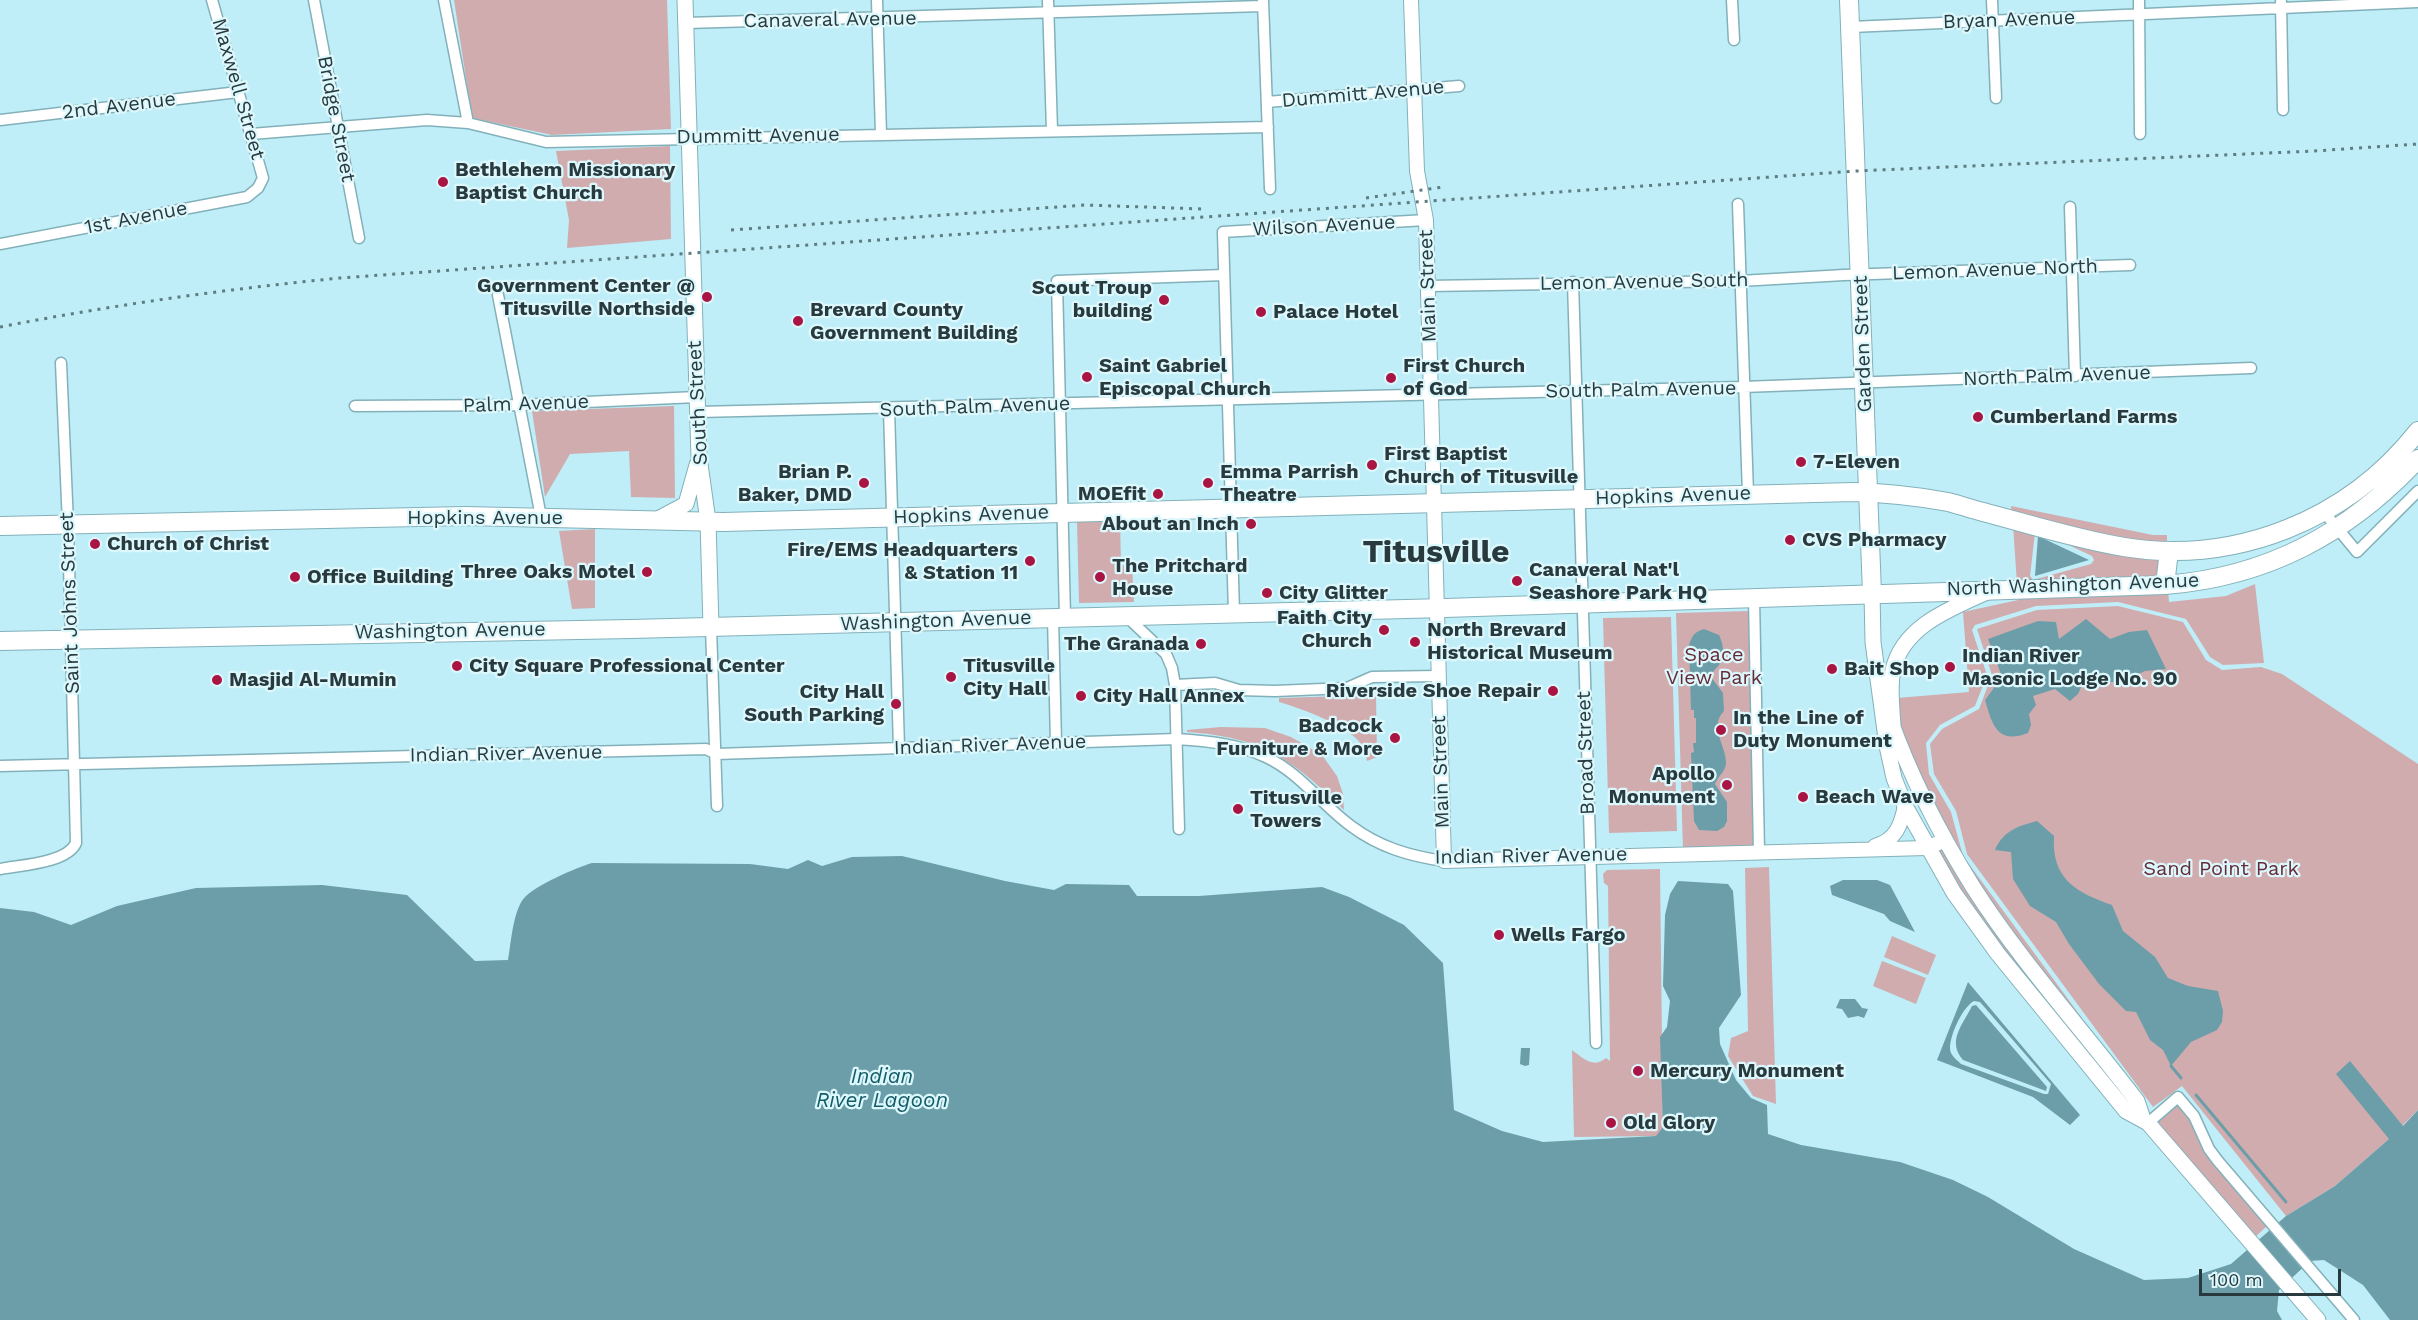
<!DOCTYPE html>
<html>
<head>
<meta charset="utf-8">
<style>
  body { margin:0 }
  #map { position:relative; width:2418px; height:1320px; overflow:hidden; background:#bfeef8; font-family:"Work Sans",sans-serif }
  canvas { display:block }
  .scale { position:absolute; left:2199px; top:1269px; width:142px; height:27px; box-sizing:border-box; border:3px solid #283a3e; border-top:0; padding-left:8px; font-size:18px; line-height:21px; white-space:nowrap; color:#283a3e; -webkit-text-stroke:4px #dcf8fd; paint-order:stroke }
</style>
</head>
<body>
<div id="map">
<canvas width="2418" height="1320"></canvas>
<div class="scale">100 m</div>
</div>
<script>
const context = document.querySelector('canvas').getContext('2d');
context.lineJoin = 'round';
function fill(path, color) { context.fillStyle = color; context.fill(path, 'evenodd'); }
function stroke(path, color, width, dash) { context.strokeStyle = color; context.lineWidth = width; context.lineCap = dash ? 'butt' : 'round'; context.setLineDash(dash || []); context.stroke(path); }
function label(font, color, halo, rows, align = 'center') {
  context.font = font + ' "Work Sans",sans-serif'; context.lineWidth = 4.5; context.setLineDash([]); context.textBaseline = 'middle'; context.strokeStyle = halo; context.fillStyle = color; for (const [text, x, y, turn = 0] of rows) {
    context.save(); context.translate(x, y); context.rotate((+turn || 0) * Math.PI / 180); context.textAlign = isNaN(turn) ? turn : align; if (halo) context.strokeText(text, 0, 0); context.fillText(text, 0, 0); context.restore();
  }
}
fill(new Path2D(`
  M454,0H667L671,129L552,135L472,118Z
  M670,146L671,239L567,248L569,220L556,151Z
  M674,406L675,498L631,497L629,451L570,454L545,497L532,411Z
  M2011,506L2153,535H2167V546L2141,544L2012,515Z
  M1120,520L1121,565L1132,566L1134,602L1079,603L1077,522Z
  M2013,525L2035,533L2030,576L2033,580L2091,564L2094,560L2092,556L2041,532L2159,555V581L2017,584Z
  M595,529V608L572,609L559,531Z
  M2255,584L2264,663L2223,665L2210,657L2186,619L2118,602L2036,606L1975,625L1972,630L1987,675L1975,706L1940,725L1926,743L1929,774L1951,812L1963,856L2134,1089C2063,997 1987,909 1934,805C1921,781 1907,757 1900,730C1897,720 1897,708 1897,698L1969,692L1963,612L2018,600V594L2168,590L2169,602L2226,596Z
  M2118,606L2183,622L2206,660L2222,670L2261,667L2282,674L2418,764V1110L2389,1139L2335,1186L2286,1216L2182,1086L2153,1107L1967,854L1956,811L1934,774L1930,744L1942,729L1979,709L1992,675L1977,629L2037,610Z
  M1749,611L1753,848L1683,850L1676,613Z
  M1671,617L1677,831L1609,833L1603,618Z
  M1376,695L1377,757L1367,761C1366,757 1365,751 1363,747C1353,727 1300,708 1279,702V698Z
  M1221,727L1265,728L1291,737L1322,755L1337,776L1343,794L1344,810C1292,759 1262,737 1187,732V730Z
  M1943,846L2134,1109C2064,1025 1989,945 1935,850Z
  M1769,867L1776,1104L1753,1096L1728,1056L1731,1038L1748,1031L1745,868Z
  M1660,869L1663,1127L1657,1136L1574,1137L1572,1050C1583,1058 1593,1069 1606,1058L1610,1061L1608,886L1604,883L1603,874L1607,870Z
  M1892,936L1936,955L1928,975L1884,957Z
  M1882,961L1926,978L1916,1004L1873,986Z
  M2177,1104L2190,1118L2204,1151L2213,1164L2267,1226L2254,1238L2155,1124Z`), '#d0acaf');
fill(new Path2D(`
  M2038,536L2089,560L2035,576Z
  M2086,619L2110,639L2129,632L2147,630L2166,669L2145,671L2121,682H2110L2094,673L2086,676L2078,694L2070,701L2055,689L2033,696L2036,705L2029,714L2031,725L2028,733C1997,745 1992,724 1985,700L2002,677L1988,639L2038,621L2056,622L2059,639Z
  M1704,629L1719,635C1723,643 1726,658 1719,665C1715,670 1713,670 1711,677L1723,693L1724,711C1708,727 1727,746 1726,764C1725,772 1718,776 1715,784L1727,802V821L1724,827L1717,831L1699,830L1694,821L1691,753L1694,752L1693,743H1696V718H1694V710H1691L1689,645C1692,636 1694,632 1704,629Z
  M2037,821L2054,836C2051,879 2077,893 2112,905L2123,931L2155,957L2168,978L2188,986L2218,991L2223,1011L2222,1022L2217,1030L2191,1042L2171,1066L2163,1050L2150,1040L2136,1012L2126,1011L2099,984L2069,944L2056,922L2030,906L2013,879L2011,852L1995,850C2003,831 2018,826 2037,821Z
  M902,856L1005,881L1054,890L1066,884L1129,885L1137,896H1199L1322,887L1349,897L1404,925L1443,963L1454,1110L1502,1131L1543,1142L1656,1136L1663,1127L1660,1037L1667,1027L1670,1001L1663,986L1665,915L1670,894L1678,881L1728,884L1733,891L1741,995L1719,1028L1720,1044L1736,1080L1751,1098L1767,1105L1768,1134L1801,1145L1900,1162L1953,1180L1988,1197L2074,1249L2144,1280L2188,1278L2231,1264L2286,1216L2335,1186L2389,1139L2336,1074L2350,1061L2403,1126L2418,1110V1320H2390L2363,1285L2324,1260L2310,1261L2279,1290L2277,1311L2282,1320H0V908L34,912L71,925L117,906L196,888L322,885L407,895L475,961L508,960C511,944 513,909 525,897C537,885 575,868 592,863L750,864L788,869L808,860L822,866L852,857Z
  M1843,880H1877L1890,885L1915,932L1890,921L1884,914L1832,895L1830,886Z
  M1968,982L2080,1115L2070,1125L2033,1097L1937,1060ZM1974,1001L1980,1002L2051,1084L2048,1094H2044L1961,1064C1958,1061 1953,1057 1951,1053C1946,1041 1963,1006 1974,1001Z
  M1840,999H1855L1862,1008L1868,1009L1864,1018L1858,1016L1848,1018L1842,1009L1836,1008Z
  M1976,1005L2047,1087L2046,1091L1963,1060C1947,1041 1962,1026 1972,1006Z
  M1521,1048H1530L1529,1065L1525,1066L1520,1064Z`), '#6b9ea8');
stroke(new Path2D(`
  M2171,1066L2181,1078
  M2196,1095L2286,1202`), '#6b9ea8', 3);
const minor = new Path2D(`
  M314,0L359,238
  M444,0L468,123
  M877,0L881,134
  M1048,0L1052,131
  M1732,0L1734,40
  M1992,0L1996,98
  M2139,0L2140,134
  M1263,1L1270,189
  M2281,2L2283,110
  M686,23L1263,6
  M1851,27L2418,2
  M1267,102L1459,86
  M0,120L238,92
  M251,134L427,120L468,123L546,142L1268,127
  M1738,204L1748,494
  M2070,207L2075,376
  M0,244L247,197L258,188L263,178L212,0
  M1573,282L1596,1043
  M1428,286L1740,281L1844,275L2130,265
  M498,295L541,517
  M355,406L519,405L697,397
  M889,409L899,748
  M698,412L1743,387L2251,368
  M2324,512L2357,552L2418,491
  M1754,598L1759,852
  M1234,613L1223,232L1426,220
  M1125,615L1166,654L1172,668L1175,685L1179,829
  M1053,617L1056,743
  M1065,617L1057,281L1224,275
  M711,627L717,806
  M1175,685L1215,683L1239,690L1275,691L1347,688L1372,677L1438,676
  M0,766L706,749L716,754L1177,739C1208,741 1238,744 1266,757C1300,773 1321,804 1351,826C1379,847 1409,856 1444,861
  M0,869C21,865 67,863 76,843L68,524L61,363
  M2148,1123L2178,1097L2194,1116L2209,1149L2218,1161L2354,1320`);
const tertiary = new Path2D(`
  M1411,0L1417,171L1426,220L1444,861L1927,848L1945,840
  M1875,846C1896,840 1901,825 1905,806`);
const secondary = new Path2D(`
  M685,0L699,457L708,521L711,627
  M656,520L686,504L697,465
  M1872,593L1873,642L1887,746L1894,778L1905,806L1954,893L1998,954L2126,1111L2148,1123L2318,1320
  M1890,719C1911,778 1940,834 1973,887C2021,962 2083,1030 2137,1101L2143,1119
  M1893,726C1892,707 1889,688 1893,670C1903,626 1950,609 1987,592`);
const primary = new Path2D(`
  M1849,0L1872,593
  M0,526L465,516L723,522L1853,492C1884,493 1917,496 1948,502C1960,505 1971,509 1983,512C2029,524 2076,539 2124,547C2236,565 2348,520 2418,431
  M2165,585L2169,551
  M0,641L631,629L1445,608L2165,585C2267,577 2348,534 2418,459`);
stroke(minor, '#83b1ba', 13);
stroke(tertiary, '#83b1ba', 16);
stroke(secondary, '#83b1ba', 17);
stroke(primary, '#83b1ba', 20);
stroke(minor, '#fff', 10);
stroke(tertiary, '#fff', 14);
stroke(secondary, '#fff', 15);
stroke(primary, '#fff', 18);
stroke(new Path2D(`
  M1366,198L1443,187
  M731,230L1085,205L1203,209
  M0,327C113,305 226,289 340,278L1856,171L2314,151L2418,144`), '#5f7c82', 3, [3, 6]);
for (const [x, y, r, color] of [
  [443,182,6,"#aa1443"],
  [707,297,6,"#aa1443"],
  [1164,300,6,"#aa1443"],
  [1261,312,6,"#aa1443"],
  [798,321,6,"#aa1443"],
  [1087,377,6,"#aa1443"],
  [1391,378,6,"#aa1443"],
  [1978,417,6,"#aa1443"],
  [1801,462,6,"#aa1443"],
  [1372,465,6,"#aa1443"],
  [864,483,6,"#aa1443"],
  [1208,483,6,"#aa1443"],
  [1158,494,6,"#aa1443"],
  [1251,524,6,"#aa1443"],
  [1790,540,6,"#aa1443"],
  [95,544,6,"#aa1443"],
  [1030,561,6,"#aa1443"],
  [647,572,6,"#aa1443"],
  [295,577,6,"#aa1443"],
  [1100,577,6,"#aa1443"],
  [1517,581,6,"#aa1443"],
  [1267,593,6,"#aa1443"],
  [1384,630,6,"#aa1443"],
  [1415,642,6,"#aa1443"],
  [1201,644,6,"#aa1443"],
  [457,666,6,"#aa1443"],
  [1950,667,6,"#aa1443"],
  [1832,669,6,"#aa1443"],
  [951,677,6,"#aa1443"],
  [217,680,6,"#aa1443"],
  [1553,691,6,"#aa1443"],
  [1081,696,6,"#aa1443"],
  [896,704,6,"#aa1443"],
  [1721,730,6,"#aa1443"],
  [1395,738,6,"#aa1443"],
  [1727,785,6,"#aa1443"],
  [1803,797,6,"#aa1443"],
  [1238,809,6,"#aa1443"],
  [1499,935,6,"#aa1443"],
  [1638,1071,6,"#aa1443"],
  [1611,1123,6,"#aa1443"]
]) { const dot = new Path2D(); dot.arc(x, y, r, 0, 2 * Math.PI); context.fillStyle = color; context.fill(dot); stroke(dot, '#dcf8fd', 2); }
label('20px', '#283a3e', '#dcf8fd', [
  ["Canaveral Avenue",830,20,-1],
  ["Bryan Avenue",2009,20,-2],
  ["Maxwell Street",238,89,74],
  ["Dummitt Avenue",1363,94,-5],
  ["2nd Avenue",119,106,-7],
  ["Bridge Street",336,119,79],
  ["Dummitt Avenue",758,136,-1],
  ["1st Avenue",136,218,-11],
  ["Wilson Avenue",1324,226,-3],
  ["Lemon Avenue North",1995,270,-2],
  ["Lemon Avenue South",1644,282,-1],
  ["Main Street",1428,286,-92],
  ["Garden Street",1863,344,-92],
  ["North Palm Avenue",2057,376,-2],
  ["South Palm Avenue",1641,390,-1],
  ["South Street",698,403,-93],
  ["Palm Avenue",526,404,-2],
  ["South Palm Avenue",975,407,-2],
  ["Hopkins Avenue",1673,496,-2],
  ["Hopkins Avenue",971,515,-2],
  ["Hopkins Avenue",485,518],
  ["North Washington Avenue",2073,585,-2],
  ["Saint Johns Street",70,603,-92],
  ["Washington Avenue",936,621,-2],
  ["Washington Avenue",450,631,-1],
  ["Indian River Avenue",990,745,-2],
  ["Broad Street",1586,753,-92],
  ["Indian River Avenue",506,754,-1],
  ["Main Street",1441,772,-92],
  ["Indian River Avenue",1531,856,-1]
]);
label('bold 20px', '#283a3e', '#dcf8fd', [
  ["Bethlehem Missionary",455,170],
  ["Baptist Church",455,193],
  ["Government Center @",695,286,"right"],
  ["Titusville Northside",695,309,"right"],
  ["Scout Troup",1152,288,"right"],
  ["building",1152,311,"right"],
  ["Brevard County",810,310],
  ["Government Building",810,333],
  ["Palace Hotel",1273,312],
  ["Saint Gabriel",1099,366],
  ["Episcopal Church",1099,389],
  ["First Church",1403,366],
  ["of God",1403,389],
  ["Cumberland Farms",1990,417],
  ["First Baptist",1384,454],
  ["Church of Titusville",1384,477],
  ["7-Eleven",1813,462],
  ["Brian P.",852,472,"right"],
  ["Baker, DMD",852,495,"right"],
  ["Emma Parrish",1220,472],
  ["Theatre",1220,495],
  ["MOEfit",1146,494,"right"],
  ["About an Inch",1239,524,"right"],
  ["CVS Pharmacy",1802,540],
  ["Church of Christ",107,544],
  ["Fire/EMS Headquarters",1018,550,"right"],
  ["& Station 11",1018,573,"right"],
  ["The Pritchard",1112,566],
  ["House",1112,589],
  ["Canaveral Nat'l",1529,570],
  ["Seashore Park HQ",1529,593],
  ["Three Oaks Motel",635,572,"right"],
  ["Office Building",307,577],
  ["City Glitter",1279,593],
  ["Faith City",1372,618,"right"],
  ["Church",1372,641,"right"],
  ["North Brevard",1427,630],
  ["Historical Museum",1427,653],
  ["The Granada",1189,644,"right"],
  ["Indian River",1962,656],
  ["Masonic Lodge No. 90",1962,679],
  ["City Square Professional Center",469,666],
  ["Titusville",963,666],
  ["City Hall",963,689],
  ["Bait Shop",1844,669],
  ["Masjid Al-Mumin",229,680],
  ["Riverside Shoe Repair",1541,691,"right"],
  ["City Hall",884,692,"right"],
  ["South Parking",884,715,"right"],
  ["City Hall Annex",1093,696],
  ["In the Line of",1733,718],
  ["Duty Monument",1733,741],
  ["Badcock",1383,726,"right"],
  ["Furniture & More",1383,749,"right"],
  ["Apollo",1715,774,"right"],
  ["Monument",1715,797,"right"],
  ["Beach Wave",1815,797],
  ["Titusville",1250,798],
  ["Towers",1250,821],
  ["Wells Fargo",1511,935],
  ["Mercury Monument",1650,1071],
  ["Old Glory",1623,1123]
], 'left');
label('20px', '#672b36', '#dcf8fd', [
  ["Space",1714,655],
  ["View Park",1714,678],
  ["Sand Point Park",2221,869]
]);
label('italic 21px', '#145c68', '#dcf8fd', [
  ["Indian",882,1077],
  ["River Lagoon",882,1101]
]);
label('bold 32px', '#283a3e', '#dcf8fd', [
  ["Titusville",1436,553]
]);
</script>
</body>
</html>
